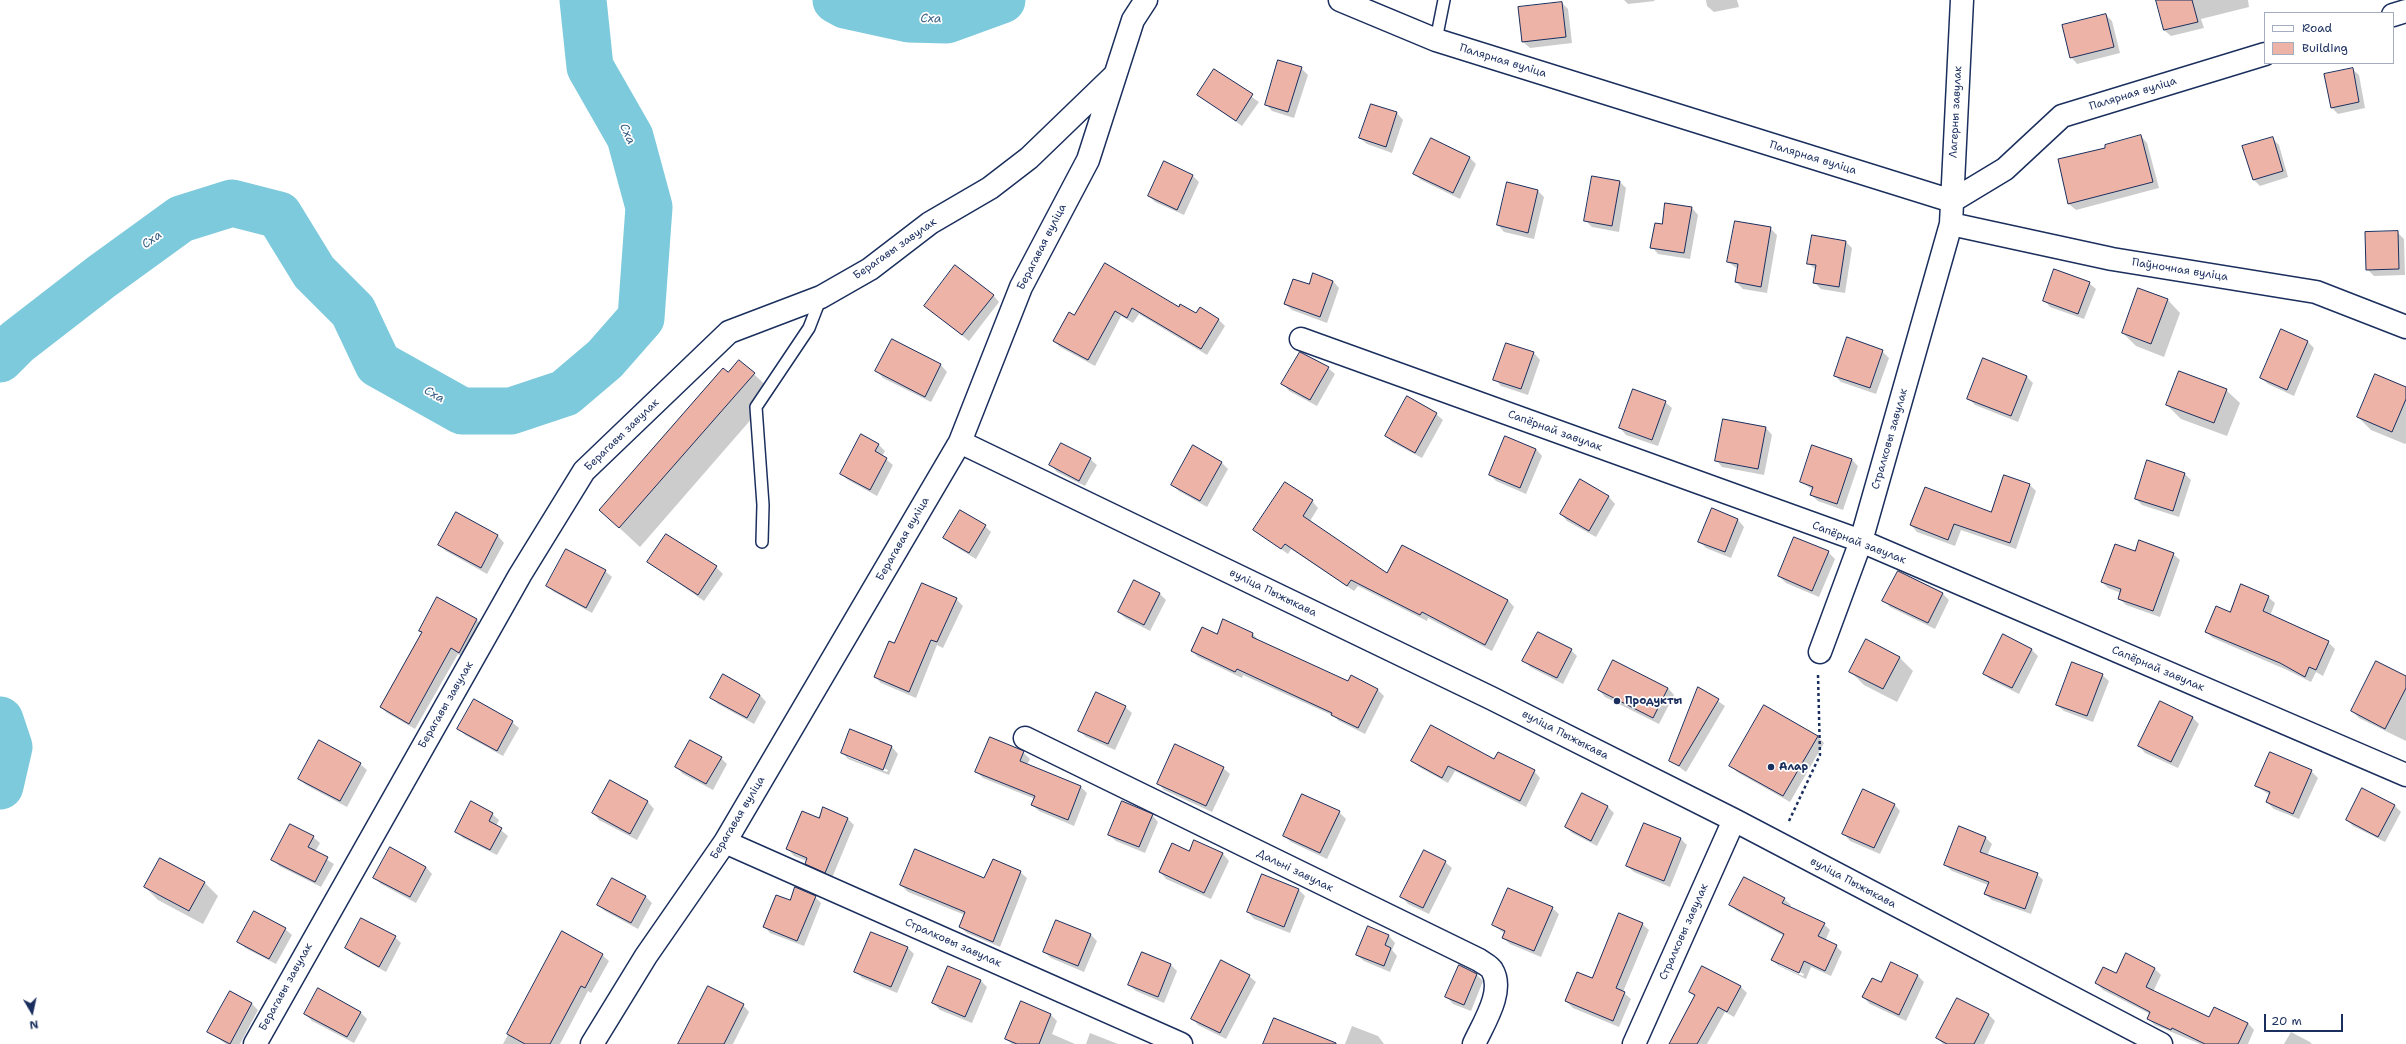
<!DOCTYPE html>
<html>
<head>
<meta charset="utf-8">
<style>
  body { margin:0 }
  #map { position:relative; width:2406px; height:1044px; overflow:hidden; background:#fff; font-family:"Shantell Sans",sans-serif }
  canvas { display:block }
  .legend { position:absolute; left:2264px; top:12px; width:130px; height:52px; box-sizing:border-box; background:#fff; border:1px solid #a4acbf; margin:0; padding:5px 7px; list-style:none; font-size:12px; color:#1b2f5e }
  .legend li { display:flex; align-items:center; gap:8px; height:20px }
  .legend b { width:20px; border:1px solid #a4acbf }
  .north { position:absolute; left:12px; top:992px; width:40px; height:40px; -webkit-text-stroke:3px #fff; paint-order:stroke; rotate:171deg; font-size:11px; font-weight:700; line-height:16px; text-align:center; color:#1b2f5e }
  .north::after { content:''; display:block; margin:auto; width:14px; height:18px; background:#1b2f5e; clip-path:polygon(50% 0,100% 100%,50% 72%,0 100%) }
  .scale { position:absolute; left:2264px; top:1014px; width:79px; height:18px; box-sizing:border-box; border:2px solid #1b2f5e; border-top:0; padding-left:5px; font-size:12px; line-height:14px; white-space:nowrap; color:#1b2f5e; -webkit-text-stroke:3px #fff; paint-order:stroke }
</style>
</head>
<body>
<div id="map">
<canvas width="2406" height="1044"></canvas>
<ul class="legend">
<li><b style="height:5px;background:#fff"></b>Road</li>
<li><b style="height:11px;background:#ecb3a6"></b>Building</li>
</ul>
<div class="north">N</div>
<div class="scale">20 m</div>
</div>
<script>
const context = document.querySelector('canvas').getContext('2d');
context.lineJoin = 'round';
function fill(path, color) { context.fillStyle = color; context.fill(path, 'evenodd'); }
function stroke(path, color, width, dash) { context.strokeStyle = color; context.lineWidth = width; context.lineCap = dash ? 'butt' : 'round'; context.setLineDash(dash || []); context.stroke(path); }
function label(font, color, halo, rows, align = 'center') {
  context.font = font + ' "Shantell Sans",sans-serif'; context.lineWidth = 3.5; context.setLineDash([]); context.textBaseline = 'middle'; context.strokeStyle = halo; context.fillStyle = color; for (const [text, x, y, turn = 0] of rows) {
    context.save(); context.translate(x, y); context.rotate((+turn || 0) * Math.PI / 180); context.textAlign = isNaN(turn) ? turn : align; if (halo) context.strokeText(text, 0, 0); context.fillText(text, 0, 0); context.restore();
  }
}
fill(new Path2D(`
  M1624,0H1654L1655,1L1628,4Z
  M1706,0H1737L1739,7L1714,12L1707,6Z
  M2157,0H2248L2249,7L2201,19L2204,28L2171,36L2164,30Z
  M1562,3L1568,9L1572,43L1530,48L1523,42Z
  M2106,15L2112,21L2120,53L2077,64L2071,57Z
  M1301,68L1308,75L1294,118L1272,111L1266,104Z
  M2352,69L2359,75L2365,108L2338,114L2332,108Z
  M1214,70L1259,102L1242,126L1198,95Z
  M1371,105L1397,113L1403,120L1392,153L1367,144L1360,138Z
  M2141,136L2147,143L2159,188L2076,210L2069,204L2106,149Z
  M2272,138L2279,145L2288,177L2260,186L2254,180Z
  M1431,139L1470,158L1476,164L1460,199L1421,180L1415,174Z
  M1164,163L1193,176L1199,182L1184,215L1155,202L1149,196Z
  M1593,177L1620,182L1626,188L1619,232L1592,227L1586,221Z
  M1538,191L1544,197L1534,239L1504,232L1498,225Z
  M1692,208L1698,215L1690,259L1658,254L1652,247Z
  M1770,228L1777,235L1767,293L1743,289L1736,282L1738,269L1728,262Z
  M2397,232L2404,239L2405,275L2374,276L2367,269Z
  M1813,237L1846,242L1852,248L1845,293L1821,289L1814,282L1816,270L1808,263Z
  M1105,264L1179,308L1218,319L1225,326L1207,355L1139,314L1133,323L1121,316L1095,366L1060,347L1054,341L1075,316Z
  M1333,281L1339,288L1327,323L1292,310L1285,304L1310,286Z
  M2089,283L2096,289L2084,319L2050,307L2044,300Z
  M993,295L999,302L969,341L925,306Z
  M2167,299L2180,313L2164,357L2136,346L2123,333Z
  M2282,331L2308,342L2314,348L2294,396L2268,384L2261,378Z
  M892,340L941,365L947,372L931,402L883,378L877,371Z
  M1507,344L1534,353L1540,360L1528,395L1501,386L1495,379Z
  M1882,351L1889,358L1876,394L1841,382L1835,376Z
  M740,361L774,393L640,547L600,510Z
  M1328,368L1335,374L1317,406L1289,391L1283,384Z
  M2027,377L2033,383L2018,422L1975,405L1969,399Z
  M2406,388V443L2405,444L2371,430L2358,417Z
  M2226,390L2240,403L2227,436L2181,419L2167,405Z
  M1665,402L1672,408L1658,446L1626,435L1620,428Z
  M1436,414L1443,420L1422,458L1392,442L1386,436Z
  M1766,428L1772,435L1764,475L1722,467L1716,460Z
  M862,436L879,445L885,451L882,456L893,465L877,496L848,480L841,474Z
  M1193,447L1222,463L1228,469L1207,507L1179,491L1172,485Z
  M1536,449L1542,456L1526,494L1496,481L1490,475Z
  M1090,459L1097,465L1085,486L1057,472L1051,465Z
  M1852,460L1858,466L1843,510L1818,501L1811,495L1813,490L1801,482Z
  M2148,462L2185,474L2191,480L2179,517L2142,505L2136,499Z
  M2005,476L2030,485L2036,491L2016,549L1961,530L1955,546L1917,532L1911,525L1992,514Z
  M1580,481L1609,497L1615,504L1596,537L1567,521L1561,514Z
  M1312,501L1318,508L1310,521L1388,575L1508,600L1514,607L1492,651L1428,618L1427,621L1358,586L1354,591L1291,549L1288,554L1254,530Z
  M1713,510L1738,520L1744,527L1731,558L1706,548L1699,541Z
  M456,514L498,536L504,543L487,574L446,551L439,544Z
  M985,526L991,532L976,559L951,544L945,538Z
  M1828,552L1835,559L1819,597L1786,583L1779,576Z
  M2135,552L2173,554L2180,560L2160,617L2126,605L2119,598L2121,593L2108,588L2102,582Z
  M648,562L716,567L723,574L704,601Z
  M605,571L612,577L592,613L554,592L547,586Z
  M1160,594L1166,600L1150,631L1125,618L1119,612Z
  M1943,594L1949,600L1935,629L1890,607L1884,600Z
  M2268,597L2275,603L2270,616L2328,642L2335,649L2323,676L2316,672L2311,682L2287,670L2213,638L2206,632L2230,613Z
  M437,599L477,620L483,627L466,659L458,654L415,729L387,713L381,707L422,633L420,631Z
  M956,599L963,606L943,648L937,645L916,698L881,683L875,677Z
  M1253,634L1259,641L1348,682L1378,690L1384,696L1365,734L1339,721L1334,716L1243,675L1242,678L1198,657L1192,651L1217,635Z
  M2004,635L2032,650L2038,656L2019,694L1991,680L1984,674Z
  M1571,650L1577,656L1563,684L1530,667L1524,660Z
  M1899,657L1913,671L1897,702L1864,685L1851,672Z
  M2102,675L2109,681L2093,722L2064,711L2057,705Z
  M2406,677V741L2359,718L2352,711Z
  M1668,688L1674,695L1659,724L1605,697L1599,690Z
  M1699,688L1725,706L1686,772L1670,760Z
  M760,695L766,702L754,724L718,704L712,698Z
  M1125,707L1132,713L1115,750L1086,737L1079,730Z
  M2192,717L2199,724L2178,768L2145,753L2139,746Z
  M512,722L519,728L503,756L465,735L459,729Z
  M851,731L892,747L898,754L889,775L848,759L842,752ZM848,755L888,770L887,772L848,757Z
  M1817,736L1824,743L1790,802L1737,772L1730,765Z
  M1023,752L1030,759L1027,765L1081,787L1087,793L1074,826L1039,811L1032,805L1035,799L983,778L977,772Z
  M721,758L727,764L713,790L683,774L676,767Z
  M1413,761L1534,771L1540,778L1526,807L1455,771L1448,783L1419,767Z
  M360,764L367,770L347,807L306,785L299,779Z
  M1223,768L1230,774L1212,812L1164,790L1158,783Z
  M2311,771L2318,778L2299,819L2274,809L2267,802L2270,795L2256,786Z
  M610,781L648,802L654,809L637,840L599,820L593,813Z
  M1583,794L1608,807L1614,813L1597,846L1572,833L1566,827Z
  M1894,804L1900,811L1880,854L1850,841L1844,834Z
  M2394,805L2401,812L2385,842L2353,826L2347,820Z
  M1339,812L1346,819L1327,859L1291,842L1284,836Z
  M492,814L499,820L496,826L508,836L497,855L463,838L456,831Z
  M1152,815L1158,822L1145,853L1116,841L1109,835Z
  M847,818L854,825L832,878L813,870L806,863L807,861L794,856L788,849Z
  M1644,824L1681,839L1687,845L1670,887L1634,872L1627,866Z
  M313,837L320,843L315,852L334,864L321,887L279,866L273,859Z
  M1985,837L1992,844L1987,856L2037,874L2043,880L2031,914L1992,900L1985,894L1988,885L1952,871L1945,865Z
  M1195,841L1223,854L1229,861L1211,899L1166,879L1160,872L1190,852Z
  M160,859L205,883L218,896L203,924L158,900L145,887Z
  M1445,862L1452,868L1429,914L1408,904L1402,897Z
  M426,867L432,874L416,903L381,884L374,877Z
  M1020,872L1027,878L1000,947L967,933L960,927L965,915L908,892L901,885L985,879Z
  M1298,889L1305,896L1290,933L1254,919L1248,912Z
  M645,896L652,903L638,929L605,911L598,905Z
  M815,897L821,903L804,946L770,933L764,926L790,902Z
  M1784,899L1791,905L1790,908L1824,924L1830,930L1825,941L1836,946L1842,952L1831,976L1811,967L1806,979L1779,966L1772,960L1784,936L1737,911L1730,905ZM1779,962L1804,974L1803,976L1779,965Z
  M1552,908L1559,914L1541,957L1510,944L1503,938L1505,934L1493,925Z
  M1642,924L1649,930L1623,992L1631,999L1619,1027L1573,1008L1566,1001L1593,980Z
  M1368,928L1389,936L1395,943L1392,950L1397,956L1390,972L1364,961L1357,955Z
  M285,929L292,935L276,964L245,948L239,941Z
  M563,933L602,955L609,961L591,993L588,991L560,1044H503Z
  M1090,934L1097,941L1084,972L1051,958L1044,952Z
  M395,937L401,943L386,972L353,954L346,948Z
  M907,947L914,954L897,993L862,978L855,971Z
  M2126,954L2155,969L2161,975L2153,992L2210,1018L2248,1023L2254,1030L2248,1044H2200L2155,1025L2148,1019L2150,1014L2103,990L2096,983L2116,975Z
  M1892,964L1918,976L1924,982L1906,1021L1870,1004L1863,997L1882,984Z
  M1171,965L1177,971L1164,1003L1136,991L1129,985Z
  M1460,966L1477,975L1483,981L1471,1011L1453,1004L1447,997Z
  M1249,976L1256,982L1226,1039L1198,1025L1192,1018Z
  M981,981L987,987L972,1023L940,1010L933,1003Z
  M1740,986L1747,993L1734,1017L1725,1012L1707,1044H1670L1695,997L1690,991Z
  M230,992L252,1004L258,1010L240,1044H226L209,1032Z
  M1957,999L1989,1015L1995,1021L1984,1044H1943L1937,1038Z
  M1022,1003L1051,1015L1057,1021L1052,1034L1075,1044H1012L1006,1039Z
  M743,1005L749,1012L733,1044H682Z
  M360,1012L367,1019L354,1043L312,1021L305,1014Z
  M1352,1026L1378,1036L1384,1044H1345Z
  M2291,1032L2310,1042L2312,1044H2284Z
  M1090,1033L1118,1044H1086Z`), '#0003');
stroke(new Path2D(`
  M836,0L845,5L909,19L947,20L1002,0
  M0,359L17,342L101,277L181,219L232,203L279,215L314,272L353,311L378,364L462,411H511L565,393L605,359L641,318L649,207L630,137L590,67L583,0
  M0,720L9,747L0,786`), '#7dcadc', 47);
const building = new Path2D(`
  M2156,0H2192L2198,22L2164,30Z
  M1562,2L1566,37L1522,42L1518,7Z
  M2106,14L2114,47L2070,58L2062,25Z
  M1278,60L1302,67L1288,112L1265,105Z
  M2353,68L2359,102L2331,108L2324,74Z
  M1214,69L1253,94L1236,121L1197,95Z
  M1371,104L1397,112L1386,147L1359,138Z
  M2141,135L2153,182L2068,204L2058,159L2105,148V145Z
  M2273,137L2283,171L2253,180L2242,146Z
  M1431,138L1470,157L1453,193L1413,174Z
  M1164,161L1193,175L1177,210L1148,196Z
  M1592,176L1620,181L1612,226L1584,221Z
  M1507,182L1538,190L1528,233L1497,225Z
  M1665,203L1692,207L1684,253L1650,248L1655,223L1662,224Z
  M1735,221L1771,227L1761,287L1735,282L1738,264L1727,262Z
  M2398,231L2399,269L2366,270L2365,232Z
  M1812,235L1846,241L1839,287L1813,283L1816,265L1807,264Z
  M1105,263L1179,307L1180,304L1196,313L1200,307L1219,319L1201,349L1132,308L1127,318L1115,311L1088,360L1053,341L1069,312L1074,315Z
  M955,265L994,295L962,335L924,306Z
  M2054,269L2090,282L2078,314L2043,301Z
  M1313,273L1333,281L1320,317L1284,304L1293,279L1309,284Z
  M2138,288L2168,299L2151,344L2122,333Z
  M2281,329L2308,341L2287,390L2260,378Z
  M1847,337L1883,350L1870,388L1834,376Z
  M892,339L941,364L925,397L875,371Z
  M1506,343L1534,352L1521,389L1493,380Z
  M1300,352L1329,367L1310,400L1281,384Z
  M1983,358L2027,376L2011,416L1967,399Z
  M739,360L755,373L619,528L599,510L723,368L728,372Z
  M2179,371L2227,389L2214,423L2166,405Z
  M2375,374L2406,387V399L2392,432L2357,417Z
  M1633,389L1666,401L1652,440L1619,428Z
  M1407,396L1437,413L1415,453L1385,436Z
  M1723,419L1766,427L1758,469L1715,461Z
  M861,434L879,444L875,451L887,458L870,490L840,474Z
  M1505,436L1536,449L1520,488L1489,475Z
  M1061,443L1091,458L1079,481L1049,465Z
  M1193,445L1222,462L1200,501L1171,485Z
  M1812,445L1852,459L1837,504L1810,495L1813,487L1800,482Z
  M2147,460L2185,473L2173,511L2135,499Z
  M2004,475L2030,484L2010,543L1954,524L1948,540L1910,525L1925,487L1991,512Z
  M1580,479L1609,496L1589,531L1560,514Z
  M1285,482L1313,500L1303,516L1387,573L1402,545L1508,600L1485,645L1422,612L1420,615L1351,580L1347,586L1285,544L1281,549L1253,530Z
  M1712,508L1738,519L1725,552L1698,542Z
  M960,510L986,525L969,553L943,538Z
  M456,512L498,535L481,568L438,545Z
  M666,534L717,566L698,595L647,562Z
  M1794,537L1829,551L1812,591L1778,576Z
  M2139,540L2174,553L2153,611L2118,599L2121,589L2101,582L2115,544L2135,551Z
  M566,549L606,570L586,608L546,586Z
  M1898,571L1943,593L1928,623L1882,601Z
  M1134,580L1160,593L1144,625L1118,612Z
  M922,583L957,598L937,642L931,640L909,692L874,677L889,641L894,643Z
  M2241,584L2269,596L2263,611L2329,641L2316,670L2309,667L2305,677L2280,663L2205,632L2216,606L2230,612Z
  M437,597L477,619L459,653L451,648L409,724L380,707L422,632L419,631Z
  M1223,619L1253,633L1252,637L1348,681L1351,675L1378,689L1358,728L1331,715L1332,713L1237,669L1235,672L1191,651L1202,627L1217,634Z
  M1538,632L1572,649L1557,678L1522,661Z
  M2003,634L2032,649L2012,688L1983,674Z
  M1866,639L1900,657L1883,689L1849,672Z
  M1613,660L1668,688L1653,718L1598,690Z
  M2376,661L2406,676V688L2385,729L2351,711Z
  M2072,662L2103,674L2087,716L2056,705Z
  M723,674L760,695L747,718L710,698Z
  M1698,687L1719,699L1679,766L1669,761Z
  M1096,692L1126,706L1108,744L1078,731Z
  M474,699L513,721L497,751L457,729Z
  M2160,701L2193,717L2171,762L2138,746Z
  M1764,705L1818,736L1783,796L1729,766Z
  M1431,725L1494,759L1498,752L1535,770L1520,801L1448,766L1442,778L1411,761Z
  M850,729L892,746L883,770L841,753Z
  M990,737L1024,751L1020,761L1081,786L1068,820L1031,805L1035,796L975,772Z
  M319,740L361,763L340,801L298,779Z
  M690,740L722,757L706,784L675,767Z
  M1175,744L1224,767L1206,806L1157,784Z
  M2270,752L2312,770L2293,814L2266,802L2270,792L2255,786Z
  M610,780L648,801L630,834L592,813Z
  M2362,788L2395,805L2378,837L2346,820Z
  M1863,789L1895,804L1874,848L1842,834Z
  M1582,793L1608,806L1591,841L1565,827Z
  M1302,794L1340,811L1320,853L1283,836Z
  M471,801L493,813L489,821L502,828L490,850L455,832Z
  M1122,801L1153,814L1139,847L1108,835Z
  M823,807L848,818L825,873L805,864L807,858L786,849L802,811L819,818Z
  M1644,823L1681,838L1664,881L1626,866Z
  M290,824L314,836L308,847L328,857L315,882L271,860Z
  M1959,826L1986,837L1980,852L2038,873L2025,909L1984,894L1989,882L1944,865Z
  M1194,840L1223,853L1204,893L1159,872L1172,843L1189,851Z
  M390,847L426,867L410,897L373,878Z
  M915,849L984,878L993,859L1021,871L993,942L959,927L965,912L900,885Z
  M1424,850L1446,861L1423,908L1400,897Z
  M160,858L205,882L189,911L144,887Z
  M1262,874L1299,889L1284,927L1247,912Z
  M1744,877L1785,898L1782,903L1825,923L1818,936L1837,945L1825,971L1804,961L1799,973L1771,960L1784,934L1729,905Z
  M612,878L646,896L631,923L597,905Z
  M795,887L816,896L797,941L763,927L776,895L790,900Z
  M1508,888L1553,907L1534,951L1502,938L1505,931L1492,925Z
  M254,911L286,928L269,959L237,942Z
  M1619,913L1643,923L1616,988L1625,992L1613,1021L1565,1001L1577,972L1592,978Z
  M361,918L396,936L379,967L345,948Z
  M1056,920L1091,934L1078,966L1043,952Z
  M1368,926L1389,935L1385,945L1391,948L1384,966L1356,955Z
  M562,931L603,954L585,988L581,986L550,1044H525L507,1034Z
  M871,932L908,947L891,987L854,972Z
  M1142,952L1171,964L1158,997L1128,985Z
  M2126,953L2155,968L2146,987L2209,1017L2214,1007L2248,1023L2238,1044H2205L2172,1028L2171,1030L2147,1019L2150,1012L2095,983L2103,967L2116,973Z
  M1221,960L1250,975L1220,1033L1191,1019Z
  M1891,962L1918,975L1899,1015L1862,997L1872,978L1881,982Z
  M1459,965L1477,974L1464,1005L1445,997Z
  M948,966L981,980L965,1017L932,1003Z
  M1702,966L1741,986L1727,1012L1718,1007L1697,1044H1669L1695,995L1689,992Z
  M708,986L744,1004L724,1044H678Z
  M318,988L361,1012L347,1037L304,1014Z
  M230,991L252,1003L230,1044L207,1032Z
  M1957,998L1989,1014L1974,1044H1947L1936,1038Z
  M1021,1001L1051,1014L1039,1044H1017L1005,1039Z
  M1274,1018L1336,1043V1044H1263Z`);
fill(building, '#ecb3a6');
stroke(building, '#1b2f5e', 1);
const lane = new Path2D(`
  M1436,40L1444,0
  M762,542L763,505L756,407L809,328L821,297`);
const street = new Path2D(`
  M1340,0L1436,40L1952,201L2005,169L2062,116L2265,54
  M2393,15L2406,11
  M1951,224L2112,259L2316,292L2406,327
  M1301,339L1861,541L2406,775
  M960,442L1491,698L1734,820L2161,1044
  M1820,652L1861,541L1951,224L1962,0
  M1025,738L1479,960C1483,963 1490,966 1492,970C1505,991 1483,1024 1474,1044
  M725,842L1181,1044
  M255,1044L520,575L584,471L729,332L821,297L870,269L930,223L990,188L1029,158L1115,75
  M592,1044L646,956L725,842L960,442L1021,287L1088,160L1133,20L1146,0
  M1634,1044L1734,820`);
stroke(lane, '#1b2f5e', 14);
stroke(street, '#1b2f5e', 25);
stroke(new Path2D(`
  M1789,821L1820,755L1818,675`), '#1b2f5e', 2.5, [3, 3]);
stroke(lane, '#fff', 11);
stroke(street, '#fff', 22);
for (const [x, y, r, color] of [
  [1617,701,4,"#1b2f5e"],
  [1771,767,4,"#1b2f5e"]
]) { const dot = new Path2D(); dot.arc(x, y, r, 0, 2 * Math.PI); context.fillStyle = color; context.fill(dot); stroke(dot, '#fff', 1.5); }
label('11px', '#1b2f5e', '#fff', [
  ["Палярная вуліца",1503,61,17],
  ["Палярная вуліца",2133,94,-17],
  ["Лагерны завулак",1956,112,-87],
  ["Палярная вуліца",1813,158,17],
  ["Берагавая вуліца",1042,247,-63],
  ["Берагавы завулак",895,249,-35],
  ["Паўночная вуліца",2180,270,9],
  ["Сапёрнай завулак",1555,431,20],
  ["Берагавы завулак",622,435,-44],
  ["Стралковы завулак",1890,439,-74],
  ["Берагавая вуліца",903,539,-60],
  ["Сапёрнай завулак",1859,543,21],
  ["вуліца Пыжыкава",1273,593,26],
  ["Сапёрнай завулак",2158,669,23],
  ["Берагавы завулак",446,705,-60],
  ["вуліца Пыжыкава",1565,735,27],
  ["Берагавая вуліца",738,818,-59],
  ["Дальні завулак",1295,871,26],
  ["вуліца Пыжыкава",1853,883,28],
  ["Стралковы завулак",1684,932,-66],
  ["Стралковы завулак",953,943,24],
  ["Берагавы завулак",286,987,-61]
]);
label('bold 11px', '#1b2f5e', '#fff', [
  ["Продукты",1625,701],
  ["Алар",1779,767]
], 'left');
label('italic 12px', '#385e84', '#fff', [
  ["Сха",931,19,1],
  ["Сха",627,134,66],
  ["Сха",152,240,-36],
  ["Сха",434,395,29]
]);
</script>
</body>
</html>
